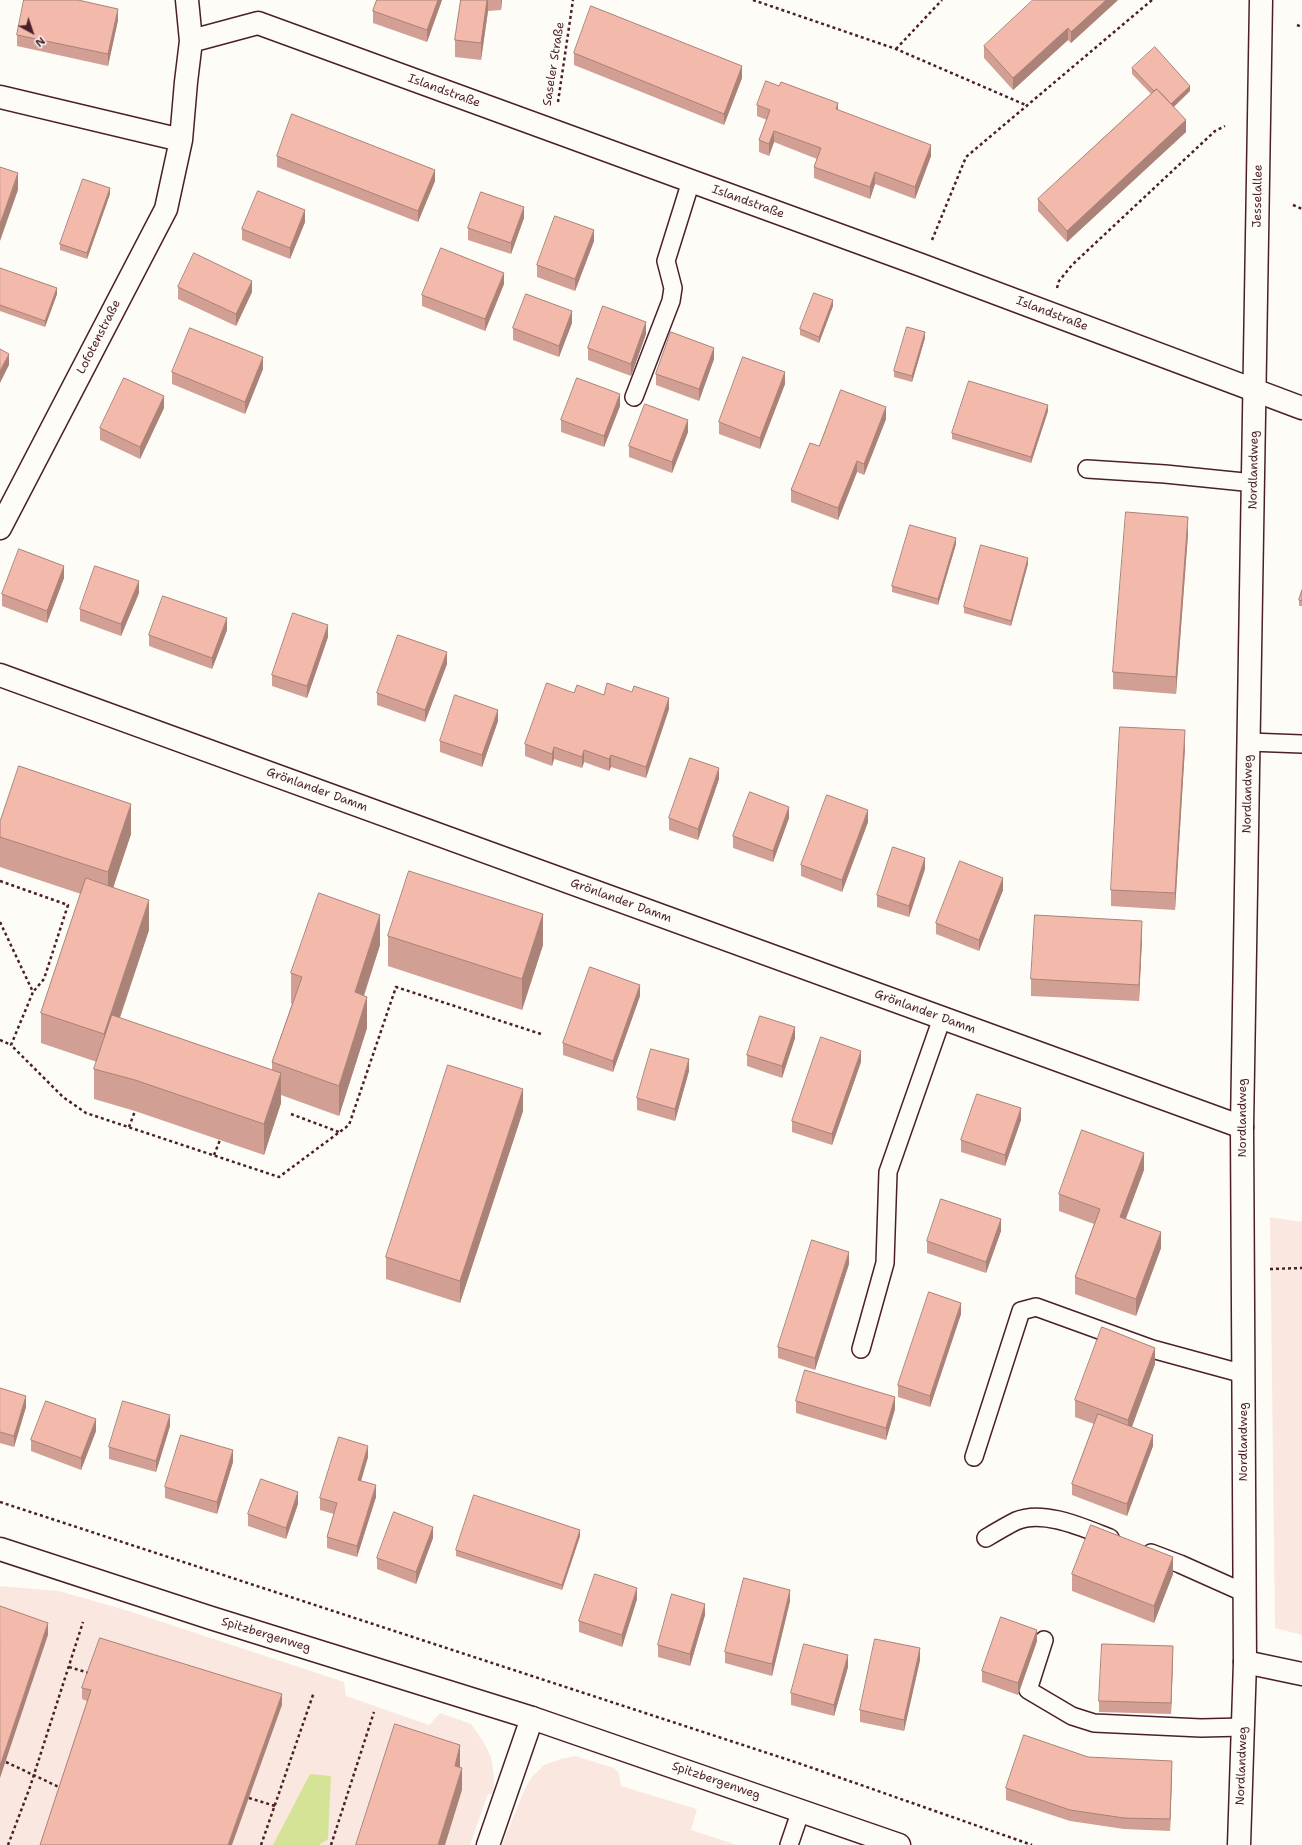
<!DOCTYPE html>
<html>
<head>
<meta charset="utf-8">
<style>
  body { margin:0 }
  #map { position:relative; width:1302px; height:1845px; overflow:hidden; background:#fdfcf7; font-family:"Shantell Sans",sans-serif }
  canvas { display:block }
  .north { position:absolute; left:12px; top:12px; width:40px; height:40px; -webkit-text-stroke:3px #fdfcf7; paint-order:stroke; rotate:140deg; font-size:11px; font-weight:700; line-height:16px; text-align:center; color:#4a1f2b }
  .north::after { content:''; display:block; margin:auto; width:14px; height:18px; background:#4a1f2b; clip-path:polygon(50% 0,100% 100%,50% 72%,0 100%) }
</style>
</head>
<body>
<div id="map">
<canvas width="1302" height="1845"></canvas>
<div class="north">N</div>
</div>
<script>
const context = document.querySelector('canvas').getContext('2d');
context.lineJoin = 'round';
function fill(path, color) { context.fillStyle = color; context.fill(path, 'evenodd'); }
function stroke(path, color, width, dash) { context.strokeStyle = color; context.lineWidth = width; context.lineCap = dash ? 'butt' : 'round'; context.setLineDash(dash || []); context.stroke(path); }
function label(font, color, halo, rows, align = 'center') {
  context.font = font + ' "Shantell Sans",sans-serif'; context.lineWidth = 4; context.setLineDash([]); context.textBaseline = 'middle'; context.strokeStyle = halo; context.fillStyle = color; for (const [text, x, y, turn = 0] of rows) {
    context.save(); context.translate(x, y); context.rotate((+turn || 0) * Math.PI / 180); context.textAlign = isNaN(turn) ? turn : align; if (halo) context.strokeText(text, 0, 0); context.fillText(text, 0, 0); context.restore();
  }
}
fill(new Path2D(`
  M1270,1217L1302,1222V1635L1275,1628Z
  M0,1586L59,1591L129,1611L344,1682L346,1696L429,1725L440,1713L471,1724L483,1741L491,1757L494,1775V1794H488L470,1845H0Z
  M575,1756L614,1768L619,1773L621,1786L697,1809L691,1830L737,1845H502L523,1793L531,1778L544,1765L561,1759Z`), '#fae8e0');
fill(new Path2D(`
  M310,1774L331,1776L328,1839L319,1845H273Z`), '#d5e396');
const lane = new Path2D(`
  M634,397L671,301L673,288L666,261L691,181
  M1087,469L1165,474L1254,483
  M1249,742L1302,744
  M861,1349L885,1263L888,1172L942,1018
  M974,1457L1021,1311L1036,1307L1152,1349L1244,1374
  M986,1538C996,1532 1006,1526 1016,1521C1043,1509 1084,1528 1110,1538
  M1151,1553L1180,1564L1245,1593
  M1044,1640L1028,1690L1072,1716L1094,1723L1201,1728L1243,1727
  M789,1845L801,1810`);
const street = new Path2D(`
  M191,41L258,23L921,265L1302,408
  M0,97L181,140
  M0,528L166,209L181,140L186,82L191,41L187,0
  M0,675L1242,1127
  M1245,1662L1302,1674
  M488,1845L532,1718`);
const secondary = new Path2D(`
  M0,1549L211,1618L532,1718L899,1845
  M1239,1845L1245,1662L1242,1127L1261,0`);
stroke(lane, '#4a1f2b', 20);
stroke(street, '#4a1f2b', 25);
stroke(secondary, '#4a1f2b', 25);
stroke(new Path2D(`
  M753,0L896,49L1028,106
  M1297,25L1302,27
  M896,49L942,0
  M558,102L573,0
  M1293,205L1302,209
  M932,240L966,157L1152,0
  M1057,288L1059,281L1072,265L1215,131L1225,126
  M0,881L68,905L44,979L33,992
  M0,922L33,992L11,1045L63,1097L86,1113L279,1177L349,1125L396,987L541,1034
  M0,1040L11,1045
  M291,1114L339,1132
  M129,1127L135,1111
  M214,1155L220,1140
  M1270,1269L1302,1268
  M0,1502L801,1764L1032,1845
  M69,1667L89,1673
  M249,1798L275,1806
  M8,1845L30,1787L83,1622
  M261,1845L314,1692
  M331,1845L374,1712`), '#4a1f2b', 2.5, [3, 3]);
stroke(lane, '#fdfcf7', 17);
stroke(street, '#fdfcf7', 22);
stroke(secondary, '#fdfcf7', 22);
stroke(new Path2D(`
  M6,1762L61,1788`), '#4a1f2b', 2.5, [3, 3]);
fill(new Path2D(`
  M377,0H442L427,42L373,23V11Z
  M461,0H502L501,10L488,11L481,60L455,57V40Z
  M1118,0L1071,43L1068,40L1013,90L984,58V46Z
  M118,20L108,66L17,46V35Z
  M574,53L742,78L724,125L574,65Z
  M1132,68L1190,91L1174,107L1186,132L1067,242L1038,211V199L1151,94L1132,74Z
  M757,105L838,110L931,156L915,199L875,184L870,199L814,178V167L817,159L774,142L769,156L759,152V140L767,120L757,116Z
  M277,156L435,181L418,222L277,167Z
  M110,194L87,259L60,250V244Z
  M524,218L511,254L468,240V228Z
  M305,222L290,259L242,240V229Z
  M594,241L575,291L537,277V265Z
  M0,268L57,294L45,327L0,311Z
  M504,284L485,331L422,306V295Z
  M178,287L252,292L236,326L178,299Z
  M833,306L819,343L800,335V329Z
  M572,323L559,357L513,340V328Z
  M646,334L631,376L588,360V348Z
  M925,338L912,382L894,377V371Z
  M714,359L699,401L656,385V374Z
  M263,369L245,414L172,384V372Z
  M785,384L760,449L719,434V422Z
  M620,406L604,447L561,432V420Z
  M164,408L140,459L100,440V428Z
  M1048,411L1031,463L952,439V433Z
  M886,419L864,475L857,472L838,520L791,502V490L819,446Z
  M688,432L672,473L629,457V446Z
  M1188,534L1176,694L1113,689V672Z
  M956,544L938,605L892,592V586Z
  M1028,564L1011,626L964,613V607Z
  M64,578L47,623L2,606V594Z
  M1302,590V606H1299V600Z
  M139,593L121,636L80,621V609Z
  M227,630L212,669L149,646V635Z
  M328,637L307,698L272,686V675Z
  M447,664L425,722L377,705V693Z
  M574,693L604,695L669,709L646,778L611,767L609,771L584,762L582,768L554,759L552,766L525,756V744Z
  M498,721L482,767L440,752V741Z
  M1185,747L1175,910L1111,906V890Z
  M719,779L698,840L669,830V818Z
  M789,818L773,862L733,848V836Z
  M0,822L131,834L113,888L149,930L120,1018L272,1070V1062L292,1004L291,1003V973L380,945L364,996L367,1028L339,1116L281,1095V1103L264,1155L135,1111L94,1099V1069L97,1062L41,1043V1013L81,894L0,867Z
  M868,822L842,892L801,876V865Z
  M925,869L909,917L877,907V895Z
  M1003,890L979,951L936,934V923Z
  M388,936L543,945L522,1010L388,966Z
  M1142,938L1139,1001L1031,996V979Z
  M640,996L613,1072L563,1055V1043Z
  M795,1038L782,1078L747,1066V1055Z
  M861,1062L832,1145L792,1132V1121Z
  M689,1071L675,1121L637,1110V1098Z
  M523,1111L460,1303L386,1279V1257Z
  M1021,1120L1005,1166L961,1152V1140Z
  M1144,1170L1126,1219L1161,1248L1136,1316L1075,1294V1277L1094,1224L1059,1211V1194Z
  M1001,1231L986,1273L927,1253V1241Z
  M849,1264L815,1370L778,1358V1347Z
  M961,1314L930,1407L898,1397V1385Z
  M1155,1364L1132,1427L1153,1446L1127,1516L1072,1495V1484L1094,1424L1075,1417V1400Z
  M0,1388L26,1407L14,1447L0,1443Z
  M796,1401L895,1409L886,1440L796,1413Z
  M170,1426L156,1472L109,1459V1447Z
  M96,1431L81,1470L31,1451V1440Z
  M368,1457L361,1481L376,1497L357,1557L327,1548V1537L334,1514L320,1510V1498Z
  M233,1462L217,1514L165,1498V1487Z
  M298,1504L286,1539L248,1526V1514Z
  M580,1536L562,1590L456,1556V1550Z
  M433,1538L416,1584L377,1569V1558Z
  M1072,1574H1173L1154,1623L1072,1591Z
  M637,1599L622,1647L579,1632V1621Z
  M790,1601L772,1676L725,1663V1652Z
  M705,1615L690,1666L658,1657V1645Z
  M1037,1641L1018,1695L982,1682V1671Z
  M1173,1657L1171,1714L1099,1712V1701Z
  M920,1660L904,1731L860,1722V1710Z
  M848,1667L834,1716L791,1705V1693Z
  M82,1688L282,1705L87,1701L82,1699Z
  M1088,1757L1172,1773L1170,1831L1124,1829L1070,1821L1006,1800V1788Z`), '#d19f93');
fill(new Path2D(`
  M438,0H442L427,42V30Z
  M487,0H488V11L481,60V43Z
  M501,0H502L501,10Z
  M1106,0H1118L1071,43V32Z
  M118,9V20L108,66V54Z
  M1068,28V40L1013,90V78Z
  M742,66V78L724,125V114Z
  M1190,86V91L1168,112V106Z
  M838,103V115L836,109Z
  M1186,120V132L1067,242V231Z
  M774,131V142L769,156V144Z
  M931,145V156L915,199V187Z
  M435,170V181L418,222V211Z
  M875,172V184L870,199V187Z
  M18,173V190L0,241V224Z
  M110,188V194L87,259V253Z
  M524,207V218L511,254V243Z
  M305,210V222L290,259V248Z
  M594,230V241L575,291V279Z
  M504,273V284L485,331V319Z
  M252,281V292L236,326V314Z
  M57,288V294L45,327V321Z
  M833,300V306L819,343V337Z
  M572,311V323L559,357V346Z
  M646,322V334L631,376V364Z
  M925,332V338L912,382V376Z
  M714,348V359L699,401V389Z
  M9,354V365L0,383V371Z
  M263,357V369L245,414V402Z
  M785,372V384L760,449V438Z
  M620,394V406L604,447V436Z
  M164,396V408L140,459V447Z
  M1048,405V411L1031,463V457Z
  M886,407V419L864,475V464Z
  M688,420V432L672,473V462Z
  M857,461V472L838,520V508Z
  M1188,517V534L1176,694V677Z
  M956,538V544L938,605V599Z
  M1028,558V564L1011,626V621Z
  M64,566V578L47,623V611Z
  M139,581V593L121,636V624Z
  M227,618V630L212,669V658Z
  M328,625V637L307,698V686Z
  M447,652V664L425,722V710Z
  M669,698V709L646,778V767Z
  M498,710V721L482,767V755Z
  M1185,730V747L1175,910V893Z
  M554,747V759L552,766V754Z
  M584,750V762L582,768V757Z
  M611,755V767L609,771V759Z
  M719,768V779L698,840V829Z
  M131,804V834L108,903V872Z
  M789,807V818L773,862V851Z
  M868,810V822L842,892V880Z
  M925,858V869L909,917V906Z
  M1003,878V890L979,951V940Z
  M149,900V930L104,1064V1034Z
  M543,914V945L522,1010V979Z
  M380,915V945L355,1022V992Z
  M1142,921V938L1139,1001V985Z
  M640,985V996L613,1072V1061Z
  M367,997V1028L339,1116V1086Z
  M795,1027V1038L782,1078V1066Z
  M861,1051V1062L832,1145V1134Z
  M689,1059V1071L675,1121V1109Z
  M281,1073V1103L264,1155V1124Z
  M523,1089V1111L460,1303V1281Z
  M1021,1108V1120L1005,1166V1155Z
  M1144,1153V1170L1120,1233V1217Z
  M1001,1219V1231L986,1273V1262Z
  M1161,1232V1248L1136,1316V1299Z
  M849,1252V1264L815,1370V1358Z
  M961,1303V1314L930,1407V1396Z
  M1155,1348V1364L1128,1437V1420Z
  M26,1396V1407L14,1447V1436Z
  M895,1397V1409L886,1440V1428Z
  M170,1415V1426L156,1472V1461Z
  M96,1419V1431L81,1470V1458Z
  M1153,1435V1446L1127,1516V1504Z
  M368,1446V1457L358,1491V1480Z
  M233,1450V1462L217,1514V1502Z
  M376,1485V1497L357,1557V1546Z
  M298,1492V1504L286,1539V1528Z
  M433,1527V1538L416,1584V1572Z
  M580,1530V1536L562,1590V1585Z
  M1173,1557V1574L1154,1623V1606Z
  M637,1588V1599L622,1647V1635Z
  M790,1590V1601L772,1676V1664Z
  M705,1604V1615L690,1666V1654Z
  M48,1623V1635L0,1778V1766Z
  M1037,1630V1641L1018,1695V1683Z
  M1173,1646V1657L1171,1714V1703Z
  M920,1648V1660L904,1731V1720Z
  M848,1655V1667L834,1716V1705Z
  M282,1694V1705L232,1845H228Z
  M460,1745V1767L455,1788V1766Z
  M1172,1761V1773L1170,1831V1819Z
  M462,1768V1790L445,1845H438Z`), '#aa8278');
const building = new Path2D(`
  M24,0H78L118,9L108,54L17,35Z
  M377,0H438L427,30L373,11Z
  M461,0H487L481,43L455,40Z
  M1033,0H1106L1071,32L1068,28L1013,78L984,46Z
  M591,6L742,66L724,114L574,53Z
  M1155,47L1190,86L1171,104L1157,89L1154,91L1132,68Z
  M766,81L779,86L781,82L838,103L836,109L931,145L915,187L875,172L870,187L814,167L821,148L774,131L769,144L759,140L770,110L757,105Z
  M1157,89L1186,120L1067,231L1038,199Z
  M292,114L435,170L418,211L277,156Z
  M0,167L18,173L0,224Z
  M83,179L110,188L87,253L60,244Z
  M258,191L305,210L290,248L242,229Z
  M481,192L524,207L511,243L468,228Z
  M555,216L594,230L575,279L537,265Z
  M441,248L504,273L485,319L422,295Z
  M194,253L252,281L236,314L178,287Z
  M0,268L57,288L45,321L0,305Z
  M814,293L833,300L819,337L800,329Z
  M526,294L572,311L559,346L513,328Z
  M603,306L646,322L631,364L588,348Z
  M907,327L925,332L912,376L894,371Z
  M190,328L263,357L245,402L172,372Z
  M671,332L714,348L699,389L656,374Z
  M0,349L9,354L0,371Z
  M743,357L785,372L760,438L719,422Z
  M124,378L164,396L140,447L100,428Z
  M577,378L620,394L604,436L561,420Z
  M969,381L1048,405L1031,457L952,433Z
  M841,390L886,407L864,464L857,461L838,508L791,490L810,443L819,446Z
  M645,404L688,420L672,462L629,446Z
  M1126,512L1188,517L1176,677L1113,672Z
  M910,525L956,538L938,599L892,586Z
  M981,545L1028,558L1011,621L964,607Z
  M19,549L64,566L47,611L2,594Z
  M95,566L139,581L121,624L80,609Z
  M1302,590V601L1299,600Z
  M163,596L227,618L212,658L149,635Z
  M293,613L328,625L307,686L272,675Z
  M398,635L447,652L425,710L377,693Z
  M547,683L574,693L577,685L604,695L607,683L632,692L634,686L669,698L646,767L611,755L609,759L584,750L582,757L554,747L552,754L525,744Z
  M455,695L498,710L482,755L440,741Z
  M1120,727L1185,730L1175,893L1111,890Z
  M690,758L719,768L698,829L669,818Z
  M19,766L131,804L108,872L0,837V822Z
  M750,792L789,807L773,851L733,836Z
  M827,795L868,810L842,880L801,865Z
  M893,847L925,858L909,906L877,895Z
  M960,861L1003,878L979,940L936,923Z
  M409,871L543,914L522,979L388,936Z
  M86,878L149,900L104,1034L41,1013Z
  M319,893L380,915L355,992L367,997L339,1086L272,1062L302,977L291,973Z
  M1035,915L1142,921L1139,985L1031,979Z
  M590,967L640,985L613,1061L563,1043Z
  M112,1015L281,1073L264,1124L135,1080L94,1069Z
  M760,1016L795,1027L782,1066L747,1055Z
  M821,1037L861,1051L832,1134L792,1121Z
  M651,1049L689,1059L675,1109L637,1098Z
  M448,1065L523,1089L460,1281L386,1257Z
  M977,1094L1021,1108L1005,1155L961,1140Z
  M1082,1130L1144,1153L1120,1217L1161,1232L1136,1299L1075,1277L1100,1209L1059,1194Z
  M941,1199L1001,1219L986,1262L927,1241Z
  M812,1240L849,1252L815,1358L778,1347Z
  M929,1292L961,1303L930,1396L898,1385Z
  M1102,1327L1155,1348L1128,1420L1075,1400Z
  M805,1370L895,1397L886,1428L796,1401Z
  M0,1388L26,1396L14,1436L0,1432Z
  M46,1401L96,1419L81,1458L31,1440Z
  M123,1401L170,1415L156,1461L109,1447Z
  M1098,1414L1153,1435L1127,1504L1072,1484Z
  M181,1435L233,1450L217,1502L165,1487Z
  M339,1437L368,1446L358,1480L376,1485L357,1546L327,1537L337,1503L320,1498Z
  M261,1479L298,1492L286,1528L248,1514Z
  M474,1495L580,1530L562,1585L456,1550Z
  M394,1512L433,1527L416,1572L377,1558Z
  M1091,1525L1173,1557L1154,1606L1072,1574Z
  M595,1574L637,1588L622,1635L579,1621Z
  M744,1578L790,1590L772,1664L725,1652Z
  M672,1594L705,1604L690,1654L658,1645Z
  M0,1606L48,1623L0,1766Z
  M1001,1617L1037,1630L1018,1683L982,1671Z
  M100,1638L282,1694L228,1845H40L91,1690L82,1688Z
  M875,1639L920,1648L904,1720L860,1710Z
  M804,1644L848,1655L834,1705L791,1693Z
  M1102,1644L1173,1646L1171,1703L1099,1701Z
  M395,1724L460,1745L455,1766L462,1768L438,1845H356Z
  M1024,1735L1088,1757L1172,1761L1170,1819L1124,1818L1070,1810L1006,1788Z`);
fill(building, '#f3b9ab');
stroke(building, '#aa8278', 1);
label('12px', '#4a1f2b', '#fdfcf7', [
  ["Saseler Straße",554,64,-81],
  ["Islandstraße",444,91,20],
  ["Jesselallee",1258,196,-89],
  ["Islandstraße",748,202,20],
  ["Islandstraße",1052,314,21],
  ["Lofotenstraße",99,337,-63],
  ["Nordlandweg",1254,470,-89],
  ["Grönlander Damm",317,790,20],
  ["Nordlandweg",1248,794,-89],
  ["Grönlander Damm",621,901,20],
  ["Grönlander Damm",925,1012,20],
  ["Nordlandweg",1243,1118,-90],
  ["Nordlandweg",1244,1442,-90],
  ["Spitzbergenweg",266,1635,17],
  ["Nordlandweg",1242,1766,-88],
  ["Spitzbergenweg",716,1781,19]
]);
</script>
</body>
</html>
